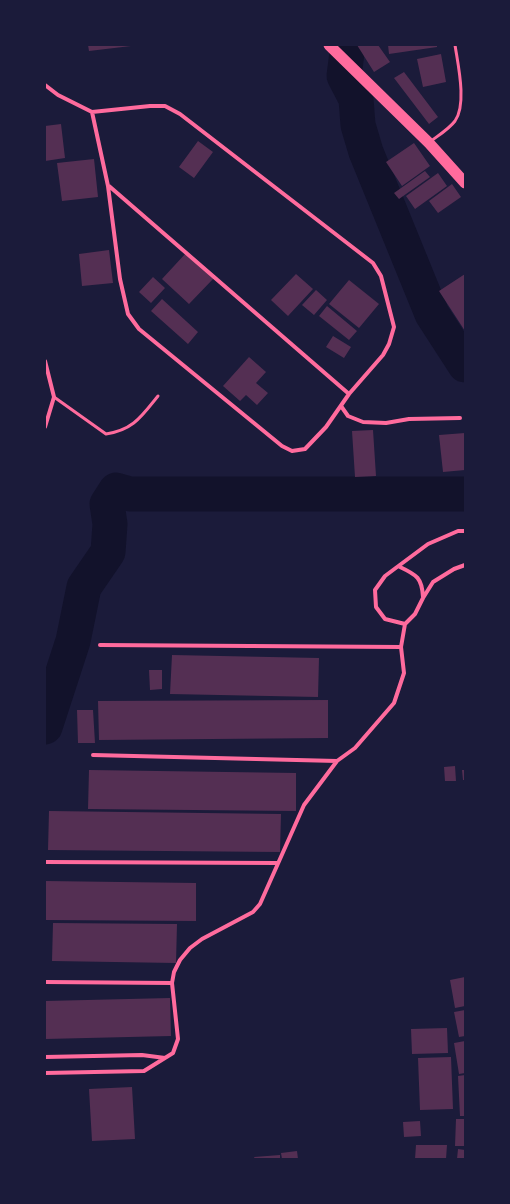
<!DOCTYPE html>
<html>
<head>
<meta charset="utf-8">
<style>
  body { margin:0 }
  #map { position:relative; width:510px; height:1204px; overflow:hidden; background:#1b1b3a; font-family:"Source Sans 3",sans-serif }
  canvas { display:block }
  .frame { position:absolute; inset:0; border:46px solid #1b1b3a; pointer-events:none }
</style>
</head>
<body>
<div id="map">
<canvas width="510" height="1204"></canvas>
<div class="frame"></div>
</div>
<script>
const context = document.querySelector('canvas').getContext('2d');
context.lineJoin = 'round';
function stroke(path, color, width, dash) { context.strokeStyle = color; context.lineWidth = width; context.lineCap = dash ? 'butt' : 'round'; context.setLineDash(dash || []); context.stroke(path); }
function fill(path, color) { context.fillStyle = color; context.fill(path, 'evenodd'); }
stroke(new Path2D(`
  M348,45L344,76L356,99L358,125L366,152L432,314L465,365
  M45,727L73,641L84,587L108,552L110,524L107,504L116,490L130,494H465`), '#12122b', 35);
fill(new Path2D(`
  M88,45H131V46L89,51Z
  M357,45H378L390,62L374,72Z
  M388,45H437V47L389,54Z
  M441,54L446,82L423,87L417,59Z
  M404,72L438,117L429,124L394,78Z
  M61,124L65,158L45,161V126Z
  M198,141L213,152L194,178L179,167Z
  M414,143L430,166L402,186L386,162Z
  M94,159L98,197L62,201L57,163Z
  M425,171L430,177L399,199L394,193Z
  M438,173L447,186L415,209L406,196Z
  M452,184L461,197L438,213L429,201Z
  M109,250L113,283L82,286L79,254Z
  M186,253L214,278L189,304L162,279Z
  M296,274L313,289L288,316L271,300Z
  M465,274V331L439,291Z
  M153,277L165,288L151,303L139,292Z
  M349,280L379,304L359,328L329,304Z
  M316,290L327,300L314,315L302,305Z
  M162,299L198,332L188,344L151,311Z
  M327,306L357,331L349,340L319,316Z
  M333,336L351,347L344,358L326,347Z
  M249,357L266,372L256,383L268,393L257,405L246,395L240,401L223,386Z
  M373,430L376,476L355,477L352,431Z
  M465,433V470L443,472L439,435Z
  M172,655L319,658L318,697L170,694Z
  M149,670H162V689L150,690Z
  M328,700V738L99,740L98,701Z
  M77,710H93L95,743H78Z
  M455,766L456,781H445L444,767Z
  M89,770L296,773V811L88,809Z
  M462,770H465V780H463Z
  M49,811L281,814L280,852L48,850Z
  M45,881L196,883V921L45,920Z
  M53,923L177,924L176,963L52,961Z
  M465,977V1006L455,1008L450,980Z
  M170,998L171,1036L45,1039V1001Z
  M465,1010V1036L459,1037L454,1012Z
  M447,1028L448,1053L412,1054L411,1029Z
  M465,1041V1073L459,1074L454,1043Z
  M451,1057L453,1109L420,1110L418,1058Z
  M465,1075V1116H460L458,1076Z
  M132,1087L135,1139L92,1141L89,1089Z
  M456,1119H465V1146H455Z
  M420,1121L421,1136L404,1137L403,1122Z
  M416,1145H447L446,1159H415Z
  M458,1149L465,1150V1159H457Z
  M297,1151L298,1159H282L281,1153Z
  M280,1155V1159H255L254,1157Z`), '#542f53');
stroke(new Path2D(`
  M431,141C439,135 449,129 455,121C467,104 458,65 455,45
  M54,397L106,434C133,430 141,417 158,396`), '#ff6b9d', 3);
stroke(new Path2D(`
  M45,85L58,95L92,112L108,186L120,279L128,314L139,329L282,446L292,451L305,449L326,427L349,394L383,355L389,344L394,327L381,276L373,263L180,114L165,106H150L92,112
  M109,186L349,394
  M45,361L54,397L45,427
  M341,406L348,416L363,422L386,423L409,419L460,418
  M400,567C417,575 422,578 423,597
  M405,624L385,619L376,607L375,590L385,576L428,544L458,531H465
  M100,645L401,647
  M93,755L337,761
  M45,862L277,863
  M45,982L172,983
  M45,1057L142,1055L165,1058
  M45,1073L144,1071L173,1053L178,1039L172,983L174,972L180,960L190,948L202,939L253,912L260,904L304,805L337,761L355,748L394,703L404,673L401,647L405,624L415,614L423,598L433,582L454,569L465,565`), '#ff6b9d', 4);
stroke(new Path2D(`
  M329,45L429,143L465,183`), '#ff6b9d', 11);
</script>
</body>
</html>
